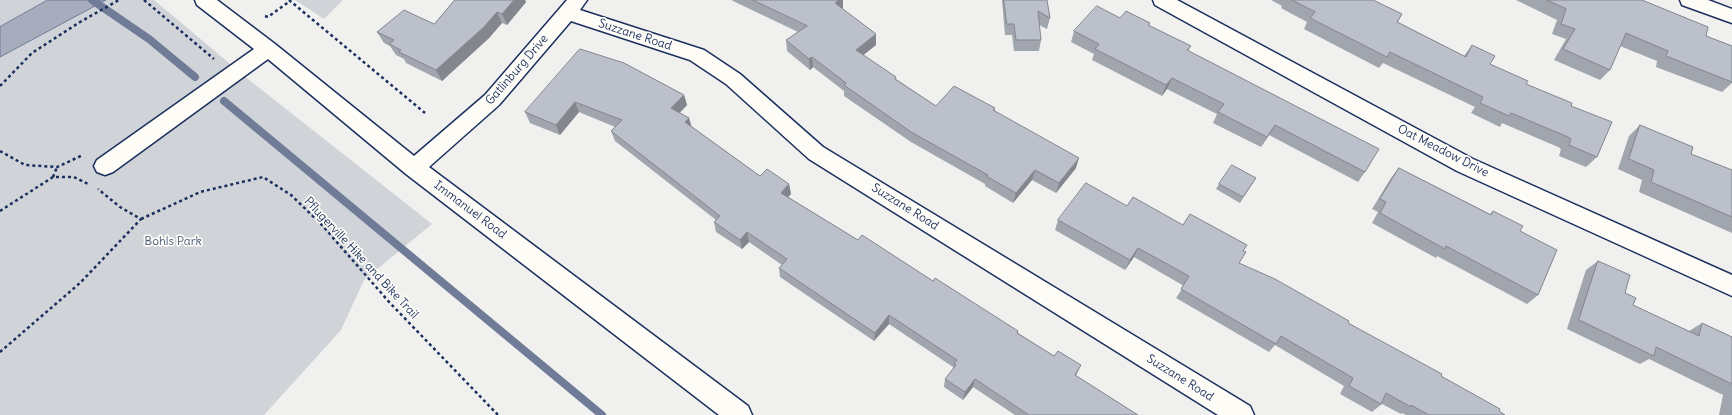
<!DOCTYPE html>
<html>
<head>
<meta charset="utf-8">
<style>
  body { margin:0 }
  canvas { display:block; background:#f0f0ee }
</style>
</head>
<body>
<canvas width="1732" height="415"></canvas>
<script>
const context = document.querySelector('canvas').getContext('2d');
context.lineJoin = 'round';
function fill(path, color) { context.fillStyle = color; context.fill(path, 'evenodd'); }
function stroke(path, color, width, dash) { context.strokeStyle = color; context.lineWidth = width; context.lineCap = dash ? 'butt' : 'round'; context.setLineDash(dash || []); context.stroke(path); }
function label(font, color, halo, rows, align = 'center') {
  context.font = font + ' Delius,sans-serif'; context.lineWidth = 3.5; context.setLineDash([]); context.textBaseline = 'middle'; context.strokeStyle = halo; context.fillStyle = color; for (const [text, x, y, turn = 0] of rows) {
    context.save(); context.translate(x, y); context.rotate((+turn || 0) * Math.PI / 180); context.textAlign = isNaN(turn) ? turn : align; if (halo) context.strokeText(text, 0, 0); context.fillText(text, 0, 0); context.restore();
  }
}
fill(new Path2D(`
  M0,0H154L248,79L432,224L364,280L341,330L264,415H0Z
  M295,0H343L324,19Z`), '#d0d3d8');
const water = new Path2D(`
  M48,0H106L0,57V27Z`);
fill(water, '#a7adbd');
stroke(water, '#6f7b97', 1);
stroke(new Path2D(`
  M92,0L149,39L195,77
  M224,101L602,415`), '#6f7b97', 8);
const minor = new Path2D(`
  M195,0H217L275,44L414,156L485,95L567,0H587L580,10L704,50L740,74L823,147L1250,406L1254,415H1218L809,159L726,84L690,60L571,21L499,105L429,167L748,406L752,415H719L406,174L268,59L113,172L105,175L97,172L94,166L97,160L254,49L197,5Z
  M1153,0H1177L1473,159L1732,275V296L1457,171L1155,5Z
  M1680,0H1708L1732,9V23L1682,5Z`);
stroke(minor, '#1b2f5e', 3);
stroke(new Path2D(`
  M144,0L214,59
  M289,0L425,113
  M265,16L268,17L290,1
  M0,86L32,53L80,22L119,0
  M0,151L25,165L57,167L83,155
  M53,177L57,167
  M0,211L53,177H74L88,184
  M141,219L200,192L263,177L291,195L321,224L390,303L498,415
  M0,352L80,283L141,219L120,207L98,189`), '#1b2f5e', 2.5, [3, 3]);
fill(minor, '#fdfcf7');
fill(new Path2D(`
  M455,0H525L526,2L507,25L502,23L489,38L442,81L406,63L404,59L396,55L390,46L384,43L377,32L434,24Z
  M731,0H843V8H842L876,34V45L863,55L896,79L936,106L995,108V111L1076,168L1056,193L1032,180L1013,203L985,186V184L911,142L844,96V91L813,67L810,70L787,51L786,40L798,32Z
  M1002,0H1047L1050,18L1047,29L1039,25L1041,40L1039,51H1014L1012,35H1005Z
  M1271,0H1373L1402,14L1398,22L1464,56L1472,45L1490,64L1526,84L1571,106L1597,157L1586,167L1559,156L1561,149L1558,147L1502,123L1500,127L1471,113L1475,107L1383,63L1379,68L1304,29L1307,22L1281,8L1282,6Z
  M1516,0H1642L1706,36L1732,46V83L1722,92L1656,67L1657,61L1620,46L1610,70L1600,80L1554,60L1566,39L1552,34L1557,20Z
  M1120,18L1150,23L1149,26L1191,46L1188,51L1365,172L1358,182L1269,135L1261,147L1213,123L1217,114L1167,89L1162,96L1092,60L1094,54L1071,42L1074,31Z
  M624,63L684,95L687,105L680,113L689,118L691,126L760,176L789,184L791,194L788,197L858,240L933,281L1018,331V333L1054,356L1081,365L1076,376L1138,415H1015L973,387L963,400L944,387L945,379L953,369V367L889,324L874,341L780,277L779,268L782,265L749,242L742,249L716,232L714,222L716,220L615,141L611,131L615,127L579,112L560,135L530,123L525,112Z
  M1640,125L1691,154L1732,170V233L1639,192L1642,180L1618,169L1629,136Z
  M1399,168L1490,214L1493,211L1520,231L1538,295L1527,304L1437,256L1436,258L1372,223L1378,212L1372,209L1391,178Z
  M1256,178L1240,203L1216,189L1219,184Z
  M1127,206L1183,225L1247,245L1243,251L1239,263L1441,376L1505,415H1406L1402,413L1401,414L1382,404L1372,412L1340,394L1344,386L1275,345L1269,352L1176,298L1184,286L1134,257L1125,270L1055,230L1058,220Z
  M1598,261L1625,293L1633,305L1689,331L1702,323L1731,337L1732,336V415H1719L1723,395L1649,359L1640,364L1567,329L1586,270Z`), '#a1a5ae');
fill(new Path2D(`
  M514,0H525L526,2L507,25L502,14Z
  M839,0H843V8L835,14V3Z
  M497,12L502,23L489,38L442,81L436,70Z
  M876,34V45L856,61V50Z
  M812,57L813,67L810,70L809,59Z
  M1172,78L1167,89L1162,96L1166,85Z
  M684,95L687,105L674,118L671,108Z
  M575,102L579,112L560,135L556,125Z
  M689,118L692,128L685,122Z
  M1275,125L1269,135L1261,147L1267,137Z
  M1079,158L1076,168L1056,193L1059,183Z
  M1035,170L1032,180L1013,203L1016,193Z
  M789,184L791,194L782,203L781,193Z
  M747,232L749,242L742,249L740,240Z
  M1138,248L1134,257L1125,270L1130,260Z
  M889,315V324L874,341L875,333Z
  M975,379L973,387L963,400L965,392Z`), '#83868d');
const building = new Path2D(`
  M455,0H514L502,14L497,12L484,27L436,70L399,52L401,50L389,44L394,40L377,32L404,10L434,24Z
  M753,0H839L835,3L876,34L856,50L896,77L895,79L936,106L954,86L995,108L993,110L1079,158L1059,183L1035,170L1016,193L986,176L988,175L911,132L844,85L846,83L812,57L809,59L786,40L807,26Z
  M1004,0H1047L1050,18L1038,11L1041,40H1016L1014,24H1007Z
  M1292,0H1373L1402,14L1397,22L1466,57L1472,45L1495,56L1490,64L1528,81L1526,84L1572,103L1571,106L1612,122L1597,157L1569,145L1571,139L1568,137L1511,113L1509,116L1480,103L1483,97L1390,52L1387,57L1310,18L1315,12Z
  M1547,0H1642L1708,27L1706,36L1732,46V82L1666,56L1668,51L1626,33L1610,70L1563,49L1575,29L1561,24L1566,9Z
  M1097,6L1120,18L1126,11L1150,23L1148,25L1191,46L1187,50L1379,149L1365,172L1275,125L1267,137L1218,112L1224,104L1172,78L1166,85L1095,49L1099,44L1074,31Z
  M580,49L624,63L684,95L671,108L689,118L685,122L760,176L767,169L789,184L781,193L858,240L862,235L933,281L935,278L1018,331L1017,333L1054,356L1058,351L1081,365L1075,375L1138,415H1029L975,379L965,392L945,379L956,365L954,364L957,360L889,315L875,333L779,268L787,259L747,232L740,240L714,222L720,216L611,131L622,120L575,102L556,125L525,112Z
  M1640,125L1693,147L1691,154L1732,170V217L1651,182L1654,170L1629,159Z
  M1232,165L1256,178L1243,197L1219,184Z
  M1399,168L1491,215L1493,211L1523,226L1520,231L1557,250L1538,295L1446,246L1445,249L1380,213L1386,202L1380,199Z
  M1086,183L1127,206L1133,197L1183,225L1190,214L1247,245L1243,251L1246,252L1239,263L1275,279L1349,321L1348,323L1442,374L1441,376L1500,409L1499,411L1505,415H1429L1411,405V407L1386,393L1381,404L1349,386L1353,378L1281,336L1276,344L1181,289L1189,276L1138,248L1130,260L1058,220Z
  M1598,261L1630,275L1625,293L1636,298L1633,305L1699,336L1702,323L1732,337V384L1656,347L1654,356L1579,320Z`);
fill(building, '#bbc0ca');
stroke(building, '#83868d', 1);
label('12px', '#1b2f5e', '#fdfcf7', [
  ["Suzzane Road",635,35,18],
  ["Gatlinburg Drive",517,70,-49],
  ["Oat Meadow Drive",1443,151,27],
  ["Suzzane Road",905,207,32],
  ["Immanuel Road",470,210,37],
  ["Pflugerville Hike and Bike Trail",361,258,47],
  ["Suzzane Road",1180,378,32]
]);
label('12px', '#48587c', '#fdfcf7', [
  ["Bohls Park",173,242]
]);
</script>
</body>
</html>
